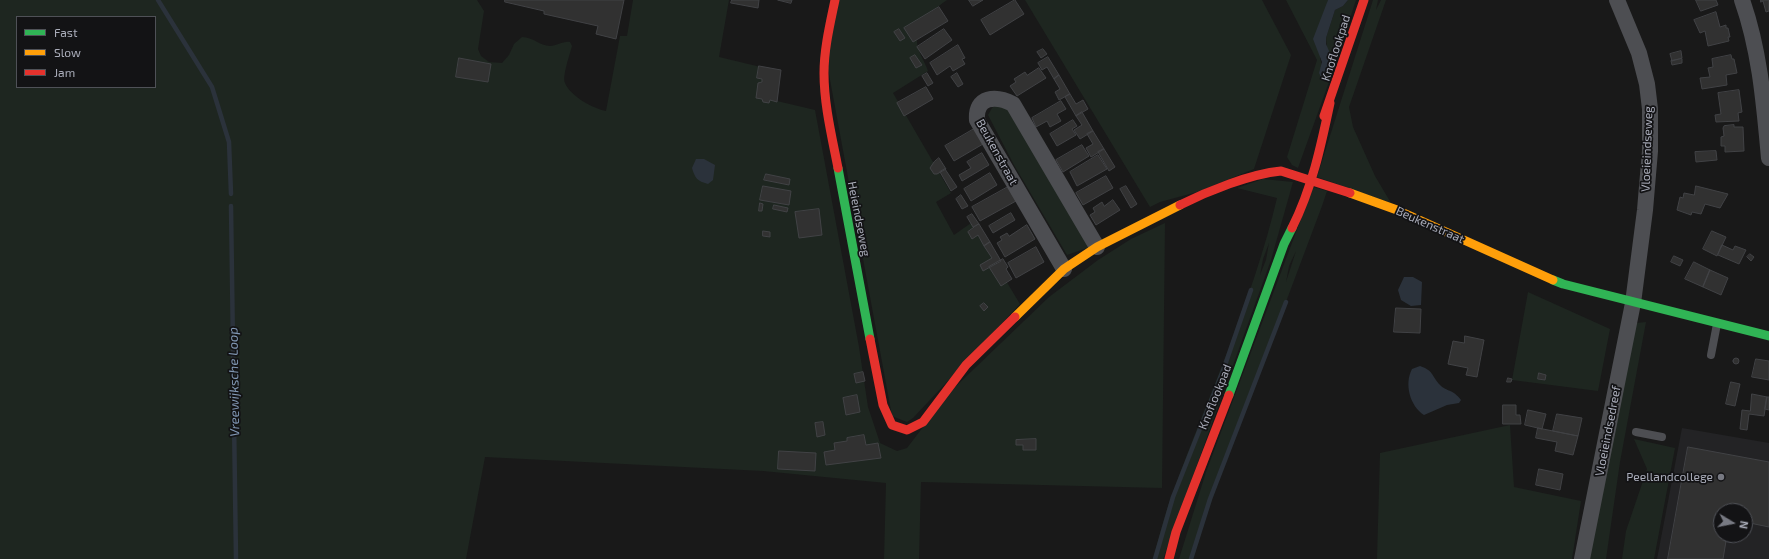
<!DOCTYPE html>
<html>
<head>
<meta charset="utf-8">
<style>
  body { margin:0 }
  #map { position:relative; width:1769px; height:559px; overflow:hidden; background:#191919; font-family:"Exo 2",sans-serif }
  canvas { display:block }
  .legend { position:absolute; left:16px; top:16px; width:140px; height:72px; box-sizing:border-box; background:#131315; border:1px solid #4f5157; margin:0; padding:5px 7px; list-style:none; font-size:12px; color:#aaadba }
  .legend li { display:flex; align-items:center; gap:8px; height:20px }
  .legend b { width:20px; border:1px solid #4f5157 }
  .north { position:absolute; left:1713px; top:503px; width:40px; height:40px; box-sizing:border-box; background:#131315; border:1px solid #4f5157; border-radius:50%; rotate:100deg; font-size:11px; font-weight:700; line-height:16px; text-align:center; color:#aaadba }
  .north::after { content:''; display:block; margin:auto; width:14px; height:18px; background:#777982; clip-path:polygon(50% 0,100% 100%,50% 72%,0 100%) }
</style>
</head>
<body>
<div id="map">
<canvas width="1769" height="559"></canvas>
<ul class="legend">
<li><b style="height:5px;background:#30b455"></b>Fast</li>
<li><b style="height:5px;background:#ff9f0a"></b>Slow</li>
<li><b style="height:5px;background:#e5322d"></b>Jam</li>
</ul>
<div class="north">N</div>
</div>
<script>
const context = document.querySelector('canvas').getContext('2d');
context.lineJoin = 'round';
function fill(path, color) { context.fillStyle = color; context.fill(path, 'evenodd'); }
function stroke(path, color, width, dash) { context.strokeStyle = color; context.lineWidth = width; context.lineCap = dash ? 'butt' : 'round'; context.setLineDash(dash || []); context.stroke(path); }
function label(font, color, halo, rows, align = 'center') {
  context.font = font + ' "Exo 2",sans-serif'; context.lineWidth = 3.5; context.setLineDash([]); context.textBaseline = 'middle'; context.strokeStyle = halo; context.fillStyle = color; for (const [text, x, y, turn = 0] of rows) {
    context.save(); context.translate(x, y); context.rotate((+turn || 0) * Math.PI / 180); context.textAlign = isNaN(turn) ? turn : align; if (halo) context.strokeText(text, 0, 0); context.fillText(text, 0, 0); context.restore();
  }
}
fill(new Path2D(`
  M1682,428L1769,443V559H1657ZM1721,511H1745V535H1721Z`), '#232325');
fill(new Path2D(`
  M0,0H477L484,11L478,49L481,56L489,62L502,63L509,55L514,44L522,37C533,37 540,46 550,46C557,46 563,41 570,42L572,46C570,54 562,76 565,83C570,96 594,109 606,111L620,36H627L633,0H729L719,57L769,69L760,97L815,110L859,347L868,407L880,443L897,451L907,448L950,392L1049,297L1098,260L1131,239L1165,223L1162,488L921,482L919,559H884L886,483L763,471L485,457L466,559H0ZM17,17H155V87H17Z
  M838,0H947C932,11 917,21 917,42C917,50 925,62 928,71L893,93L951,193L936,202L954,235L971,223L1020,304L913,418L907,422L892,416L826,58Z
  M1025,0H1262L1291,55L1254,169L1197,192L1160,202L1150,207Z
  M1286,0H1328L1320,58L1322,66L1321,77L1327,47L1326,38L1335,10L1343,6L1348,0H1356L1330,79L1298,168L1292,165L1287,157L1317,60Z
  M1373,0H1378L1376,10L1381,0H1386L1349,107L1353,127L1375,176L1391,203L1317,177Z
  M1002,100L1090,247L1067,255L1014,165L988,115L992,108Z
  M1263,179L1293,182L1271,260L1163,559H1153C1159,538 1164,516 1172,495C1208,396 1253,300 1277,198L1237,188ZM1269,243L1266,260L1260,275L1263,259Z
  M1313,187L1327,191L1322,206L1212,499L1193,559H1179L1206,472ZM1296,251L1286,282L1289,266Z
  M1528,292L1610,329L1598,391L1512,380Z
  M1646,322L1620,462L1606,559H1587L1636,323Z
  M1510,425L1514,487L1581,501L1572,559H1377L1380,453Z
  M1634,439L1675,448L1654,559H1622L1626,531L1647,469Z`), '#1e2620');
fill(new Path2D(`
  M1328,0H1348L1343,6L1335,10L1326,38V44L1332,58L1326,75L1321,77L1319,73L1322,62L1313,39Z
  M696,159H704L715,165L713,180L708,184C697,181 695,178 692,168Z
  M1404,277H1413L1422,282L1421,305L1411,306L1401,300L1398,290Z
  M1420,366C1434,371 1431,375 1440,385C1447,392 1453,389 1461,400L1459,403L1447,405L1424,415C1410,406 1404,384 1412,369Z`), '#2b323b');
stroke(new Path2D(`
  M158,0L212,87L229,142L231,194
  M231,206L236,559
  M1155,559L1173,497L1224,368L1251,290
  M1191,559L1210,499L1286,302`), '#2b323b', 4.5);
const building = new Path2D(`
  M505,0H624L616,39L596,34L598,26L544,14V11L505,2Z
  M732,0H759L758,8L731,3Z
  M778,0H792L791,3Z
  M969,0H983L973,6Z
  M1015,0L1024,14L990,35L981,20Z
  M1696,0H1716L1718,5L1701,11Z
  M1761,0H1769V11L1766,12L1763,1L1761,2Z
  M939,7L948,21L913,42L904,28Z
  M1716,12L1720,27L1726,25V28H1728L1730,37H1728L1729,41L1708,46L1705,31L1700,33L1694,20Z
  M899,29L905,38L900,41L894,32Z
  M944,29L952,40L925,59L917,47Z
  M958,45L965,58L962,59L965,64L953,71L950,66L937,75L930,63Z
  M1043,49L1047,54L1041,58L1037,52Z
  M1681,51L1682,58L1672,61L1670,54Z
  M915,55L922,65L916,68L910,58Z
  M1731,55L1732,59H1734L1737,73L1726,75L1727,85L1702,89L1700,78L1710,77L1708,68L1713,67L1712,59Z
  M1048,57L1059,75L1054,79L1047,67L1042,70L1038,63Z
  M459,58L491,64L488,82L456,77Z
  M1682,59V63L1672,65L1671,61Z
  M759,66L781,70L777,102L770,100L769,103L763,102L762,99L756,98L758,83L762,82V79L757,78Z
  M1039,68L1046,78L1017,96L1010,86L1016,82L1014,79L1025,72L1027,75Z
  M927,73L933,83L928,86L922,76Z
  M957,73L963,84L958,87L951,77Z
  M1059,75L1070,94L1059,100L1055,92L1060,89L1054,79Z
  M926,87L933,99L904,116L897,103Z
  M1739,90L1742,112L1738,113L1739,121L1716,122L1715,115L1721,114L1718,93Z
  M1070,94L1076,104L1083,100L1088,109L1076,116L1065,97Z
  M1061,101L1066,109L1057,114L1061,121L1050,127L1047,121L1036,127L1032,118Z
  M1082,112L1093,131L1080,139L1074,130L1082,125L1076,116Z
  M1073,120L1077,126L1072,129L1076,135L1057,146L1050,134Z
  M1734,125V127H1743L1744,151L1725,152V146H1721V137L1724,136L1723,128L1724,126Z
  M974,129L983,144L954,161L945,146Z
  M1093,131L1104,149L1091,157L1086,148L1093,144L1087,134Z
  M1082,145L1089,156L1063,172L1056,160Z
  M1104,149L1115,167L1109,171L1098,152Z
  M1716,151L1717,160L1696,162L1695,152Z
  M982,153L989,165L962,181L959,175L971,168L967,162Z
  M1098,155L1107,169L1077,186L1070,172Z
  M939,158L946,169L937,174H934L930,168L934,162Z
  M945,169L957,187L951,191L940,172Z
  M990,173L997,185L971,201L964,189Z
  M766,174L790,179L789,185L764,180Z
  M1106,176L1113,188L1083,205L1076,193Z
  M763,186L791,191L789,205L760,200Z
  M1126,186L1137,204L1131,208L1120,189Z
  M1696,186L1728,194L1720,208L1705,204L1701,214L1692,212L1691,215L1677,210L1680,197L1683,198L1684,193L1694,195Z
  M1008,187L1016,201L980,221L972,207Z
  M961,195L968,206L962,209L956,199Z
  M1113,200L1120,210L1096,225L1090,215L1095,212L1093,208L1102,202L1104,206Z
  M760,203L763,204L762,211H759Z
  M774,205L788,208L787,212L773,209Z
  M819,209L822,235L799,238L795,212Z
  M1011,213L1015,220L993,233L989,226Z
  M972,214L979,224L973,227L967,217Z
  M979,224L990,242L984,246L978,235L972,239L968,232Z
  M1027,225L1035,239L1005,257L997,243L1002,240L1000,237L1007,233L1009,236Z
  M763,231L770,232V237L763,236Z
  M1712,231L1726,237L1717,256L1703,249Z
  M990,242L1001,261L983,271L980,265L992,258L984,246Z
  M1722,245L1733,250L1735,246L1746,250L1739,264L1718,255Z
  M1036,247L1044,262L1016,278L1008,263Z
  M1750,254L1754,257L1751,261L1747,257Z
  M1674,256L1683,260L1680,266L1671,262Z
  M1003,259L1008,267L1006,269L1012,279L1001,286L989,267Z
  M1694,262L1710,270L1703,287L1685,279Z
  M1710,270L1728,278L1721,295L1703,287Z
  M984,303L988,307L984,311L980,306Z
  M1396,308L1421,309L1420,333L1394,332Z
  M1465,336L1484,340L1477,377L1466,375L1468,368L1448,364L1453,341L1464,343Z
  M1733 361a3 3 0 1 1 6 0a3 3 0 1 1-6 0Z
  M1756,359L1769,361V380L1752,377Z
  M863,372L865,381L856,383L854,374Z
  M1539,373L1546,375L1545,380L1538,379Z
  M1508,378L1512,379L1511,382H1507Z
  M1731,382L1740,384L1735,406L1726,404Z
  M1752,394L1767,397L1764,416L1749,414L1747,430L1740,429L1742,410L1750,411Z
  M857,395L860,412L846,415L843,398Z
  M1767,397H1769V410L1765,409Z
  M1503,405H1516V415H1520L1521,424H1503Z
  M1528,410L1546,414L1542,429L1525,425Z
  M1557,414L1582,418L1578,436L1553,431Z
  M823,422L825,435L817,437L815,423Z
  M1538,428L1578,436L1573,455L1555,451L1557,442L1536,438Z
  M864,435L866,445L878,443L881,458L826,465L824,452L835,450L834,443L847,441V438Z
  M1036,439V450H1023V445H1016V440Z
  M1688,447L1769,462V527L1745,522V511H1721V535H1727L1723,559H1668Z
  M779,451L816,453L815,471L778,469Z
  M1539,469L1563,474L1560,490L1536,485Z`);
fill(building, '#313131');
stroke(building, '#414245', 1);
stroke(new Path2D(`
  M1711,355L1717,324
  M1636,432L1662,437`), '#4d4e52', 8);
stroke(new Path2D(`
  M1742,0C1760,51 1764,104 1769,158
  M1064,269L977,120C975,96 996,95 1013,104L1097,247
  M1582,559L1633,303L1645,210L1650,151V109L1647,84L1639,53L1617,0`), '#4d4e52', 16);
stroke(new Path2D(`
  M838,168L870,339
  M1553,280L1563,284L1769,336
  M1229,395L1284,244L1292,228`), '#30b455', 9);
stroke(new Path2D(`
  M1350,193L1397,210L1553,280
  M1015,317L1064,269L1097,247L1180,205`), '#ff9f0a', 9);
stroke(new Path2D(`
  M835,0C830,24 824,49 824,73C824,105 832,137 838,168
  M1324,116L1364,0
  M1180,205C1208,191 1250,174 1281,171L1350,193
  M1292,228C1312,188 1321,146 1330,103
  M870,339L883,405L892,425L907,430L923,422L966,365L1015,317
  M1169,559L1176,532L1229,395`), '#e5322d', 9);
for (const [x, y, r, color] of [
  [1721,477,4,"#777982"]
]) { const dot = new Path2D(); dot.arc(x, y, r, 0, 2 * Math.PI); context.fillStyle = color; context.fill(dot); stroke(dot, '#131315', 1.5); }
label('12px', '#aaadba', '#131315', [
  ["Knoflookpad",1336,48,-72],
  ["Vloeieindseweg",1647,149,-88],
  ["Beukenstraat",997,152,61],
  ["Heieindseweg",859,219,79],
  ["Beukenstraat",1430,225,24],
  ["Knoflookpad",1215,397,-68],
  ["Vloeieindsedreef",1608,431,-79]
]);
label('12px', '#aaadba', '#131315', [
  ["Peellandcollege",1713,477]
], 'right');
label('italic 13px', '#8197b4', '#131315', [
  ["Vreewijksche Loop",234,382,-91]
]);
</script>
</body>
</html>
